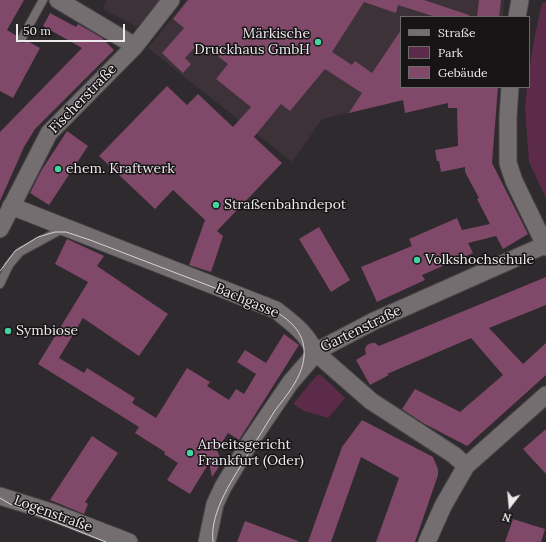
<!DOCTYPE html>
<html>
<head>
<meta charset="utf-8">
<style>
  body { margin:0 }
  #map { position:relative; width:546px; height:542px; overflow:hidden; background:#2f2a2d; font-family:Lora,serif }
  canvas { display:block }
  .legend { position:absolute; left:400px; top:16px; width:130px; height:72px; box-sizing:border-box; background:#161415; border:1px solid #6c6a6b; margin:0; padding:5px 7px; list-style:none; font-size:12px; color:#edeaec }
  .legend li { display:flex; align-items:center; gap:8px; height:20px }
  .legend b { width:20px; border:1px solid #6c6a6b }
  .north { position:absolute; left:490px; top:486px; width:40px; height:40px; -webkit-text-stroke:3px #161415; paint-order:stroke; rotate:196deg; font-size:11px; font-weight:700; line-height:16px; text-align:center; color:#edeaec }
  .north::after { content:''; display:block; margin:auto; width:14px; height:18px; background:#edeaec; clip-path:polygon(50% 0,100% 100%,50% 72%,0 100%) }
  .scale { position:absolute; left:16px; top:24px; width:109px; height:18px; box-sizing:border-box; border:2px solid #edeaec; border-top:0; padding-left:5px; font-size:12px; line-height:14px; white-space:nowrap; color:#edeaec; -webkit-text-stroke:3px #161415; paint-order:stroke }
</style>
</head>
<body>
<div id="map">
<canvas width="546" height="542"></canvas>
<ul class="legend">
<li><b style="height:5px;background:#746e71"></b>Straße</li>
<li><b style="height:11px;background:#5c2b49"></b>Park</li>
<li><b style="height:11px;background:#804869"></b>Gebäude</li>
</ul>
<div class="north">N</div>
<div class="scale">50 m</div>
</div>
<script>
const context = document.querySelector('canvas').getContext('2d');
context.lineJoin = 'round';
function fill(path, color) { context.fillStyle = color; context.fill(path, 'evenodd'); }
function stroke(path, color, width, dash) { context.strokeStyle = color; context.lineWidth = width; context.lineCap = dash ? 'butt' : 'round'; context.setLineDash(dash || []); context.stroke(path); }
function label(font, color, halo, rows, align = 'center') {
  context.font = font + ' Lora,serif'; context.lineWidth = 3; context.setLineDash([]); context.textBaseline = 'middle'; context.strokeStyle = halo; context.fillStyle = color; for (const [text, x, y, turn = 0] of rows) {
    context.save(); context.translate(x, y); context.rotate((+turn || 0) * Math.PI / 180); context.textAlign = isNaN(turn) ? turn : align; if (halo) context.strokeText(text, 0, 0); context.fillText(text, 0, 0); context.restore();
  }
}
fill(new Path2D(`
  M107,0H161L137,27L103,9Z
  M187,0H504L503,17H401V87L436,93L322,119L292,162L148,48Z`), '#3d3238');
fill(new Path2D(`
  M546,2V198L529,162L525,108L527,87H529C529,58 536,31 542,3Z
  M317,375H321L345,398L328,418L304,411L293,404Z`), '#5c2b49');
fill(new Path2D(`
  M0,0H24L7,30L17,36V40L20,43H24L27,41L40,48L13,98L0,91Z
  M188,0H424L469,15V17H436L398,5L396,13L364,2L332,52L352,65L355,61L372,73L401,30V87H498L492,163L528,234L503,249L496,236L468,243L473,253L422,275L425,280L377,302L361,267L412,246L409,239L457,218L462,230L490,224L477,199L479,198L465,172V167L441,172L439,161H437L435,150L458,146L457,108H448V103L405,113L403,100L349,113L362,93L325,69L290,111L281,104L254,137L282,163L217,231L223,236L211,272L189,265L205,220L173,190L155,209L99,156L167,86L187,105L198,94L233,127L251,107L216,79L228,64L200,42L185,58L191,64L183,73L162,53L184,28L173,19Z
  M479,0H501L499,17H477Z
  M50,13L76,27L78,24L102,38L114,50L35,129L24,147L0,201V132L82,48L43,26Z
  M67,131L88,146L49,205L30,193L41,171Z
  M319,227L350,280L331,292L299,239Z
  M67,239L104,256L97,266L168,314L139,356L83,318L59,358L84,373L87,368L135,398L132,403L156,418L187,368L210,382L207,386L229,400L236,389L244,394L256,374L237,362L245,350L266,363L284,334L299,345L239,440L228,433L217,450L222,462L212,477L209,463L190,494L167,480L178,463L164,454L165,452L135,433L139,427L38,364L88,282L55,264Z
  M546,277V305L489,328L523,364L546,343V375L467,446L423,423L402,409L415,389L460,412L503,375L471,338L387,374L389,375L370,385L356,360L366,354L365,349L367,345L372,343H375L379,346Z
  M362,420L433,457L438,469V475L415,542H376L399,478L361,457L331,542H308L342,447Z
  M546,429V474L523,449Z
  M92,436L118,453L85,502L88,504L84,514L50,500Z
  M513,519L545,529L541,542H505Z
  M245,521L298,541V542H237Z`), '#804869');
const lane = new Path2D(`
  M22,38L43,0
  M0,284L9,265L20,252L64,228`);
const street = new Path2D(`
  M58,0L135,46
  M517,17L520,0
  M510,87L508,117V163L514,181L546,247
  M11,206L276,310C292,323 306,332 315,352L371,401L454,455L466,466
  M0,229L49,133L135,46L171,0
  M0,496L51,512L129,542
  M207,542L215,504L223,487L250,442L290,383L309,361L315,352L374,321L545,245
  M427,542L443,506L466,466L546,395`);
stroke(lane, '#4a4749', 10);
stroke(street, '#4a4749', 19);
stroke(lane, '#746e71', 8);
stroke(street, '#746e71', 17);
stroke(new Path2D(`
  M0,271L15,251L38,237L55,232H66L90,240L275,311C292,322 306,334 304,357C302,378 286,396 274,412C266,425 258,438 250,451C235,476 209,511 213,542
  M0,498L10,504L106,542`), '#d6d3d5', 1);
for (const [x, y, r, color] of [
  [318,42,4,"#44d49f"],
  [58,169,4,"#44d49f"],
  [216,205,4,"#44d49f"],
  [417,260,4,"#44d49f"],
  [8,331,4,"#44d49f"],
  [190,453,4,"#44d49f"]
]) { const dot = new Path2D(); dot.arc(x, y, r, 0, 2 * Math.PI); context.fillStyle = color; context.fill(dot); stroke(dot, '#161415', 1.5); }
label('14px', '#edeaec', '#161415', [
  ["Märkische",310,34,"right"],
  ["Druckhaus GmbH",310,50,"right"],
  ["ehem. Kraftwerk",66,169],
  ["Straßenbahndepot",224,205],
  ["Volkshochschule",425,260],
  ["Symbiose",16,331],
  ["Arbeitsgericht",198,445],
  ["Frankfurt (Oder)",198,461]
], 'left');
label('14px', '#edeaec', '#161415', [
  ["Fischerstraße",83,99,-46],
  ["Bachgasse",247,301,23],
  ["Gartenstraße",361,329,-26],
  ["Logenstraße",53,514,20]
]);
</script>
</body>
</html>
